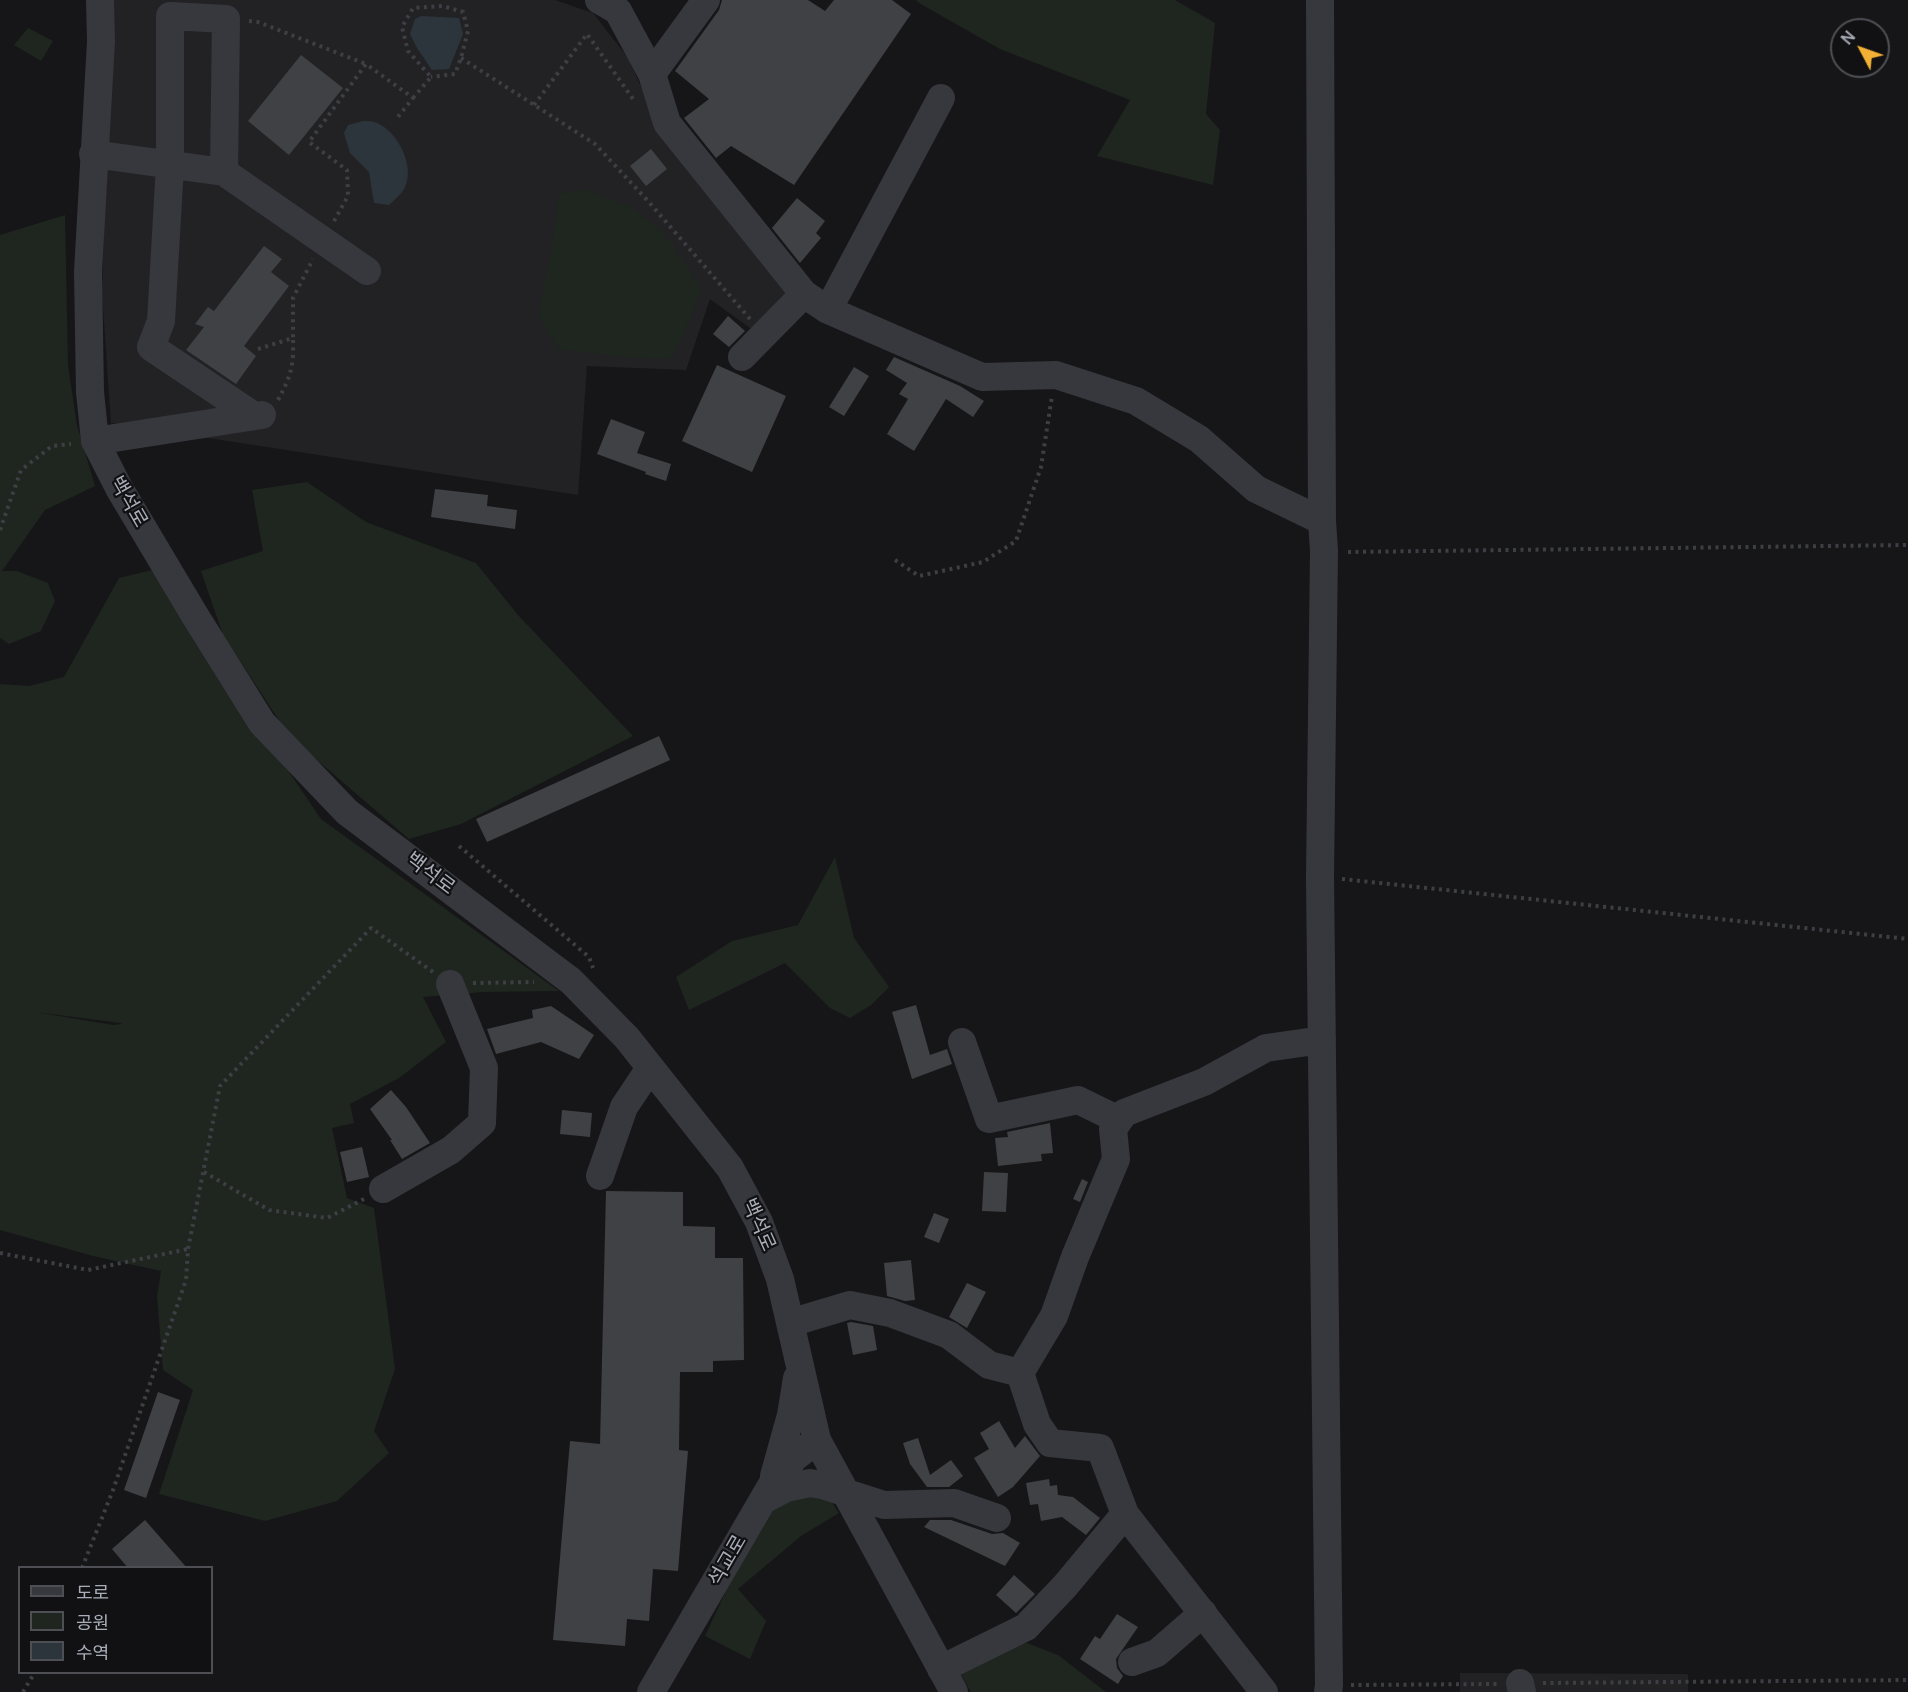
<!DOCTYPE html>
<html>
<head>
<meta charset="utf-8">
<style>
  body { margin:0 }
  #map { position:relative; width:1908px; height:1692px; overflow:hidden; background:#161618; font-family:Manrope,"Noto Sans KR",sans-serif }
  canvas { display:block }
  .legend { position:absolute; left:18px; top:1566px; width:195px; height:108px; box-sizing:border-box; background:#111113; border:2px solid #4d4f55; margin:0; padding:8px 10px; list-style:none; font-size:18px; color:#a8adb8 }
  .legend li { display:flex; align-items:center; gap:12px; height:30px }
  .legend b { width:30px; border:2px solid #4d4f55 }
  .north { position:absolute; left:1830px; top:18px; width:60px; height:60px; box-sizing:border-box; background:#111113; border:2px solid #4d4f55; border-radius:50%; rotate:311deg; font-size:16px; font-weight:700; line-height:24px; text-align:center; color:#a8adb8 }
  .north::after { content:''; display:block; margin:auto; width:21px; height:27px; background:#f2b134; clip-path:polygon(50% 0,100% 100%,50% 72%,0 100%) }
</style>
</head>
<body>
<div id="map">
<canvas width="1908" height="1692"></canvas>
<ul class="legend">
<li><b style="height:8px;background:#37383d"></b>도로</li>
<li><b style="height:16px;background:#1e261f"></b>공원</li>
<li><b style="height:16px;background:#2c353c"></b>수역</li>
</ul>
<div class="north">N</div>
</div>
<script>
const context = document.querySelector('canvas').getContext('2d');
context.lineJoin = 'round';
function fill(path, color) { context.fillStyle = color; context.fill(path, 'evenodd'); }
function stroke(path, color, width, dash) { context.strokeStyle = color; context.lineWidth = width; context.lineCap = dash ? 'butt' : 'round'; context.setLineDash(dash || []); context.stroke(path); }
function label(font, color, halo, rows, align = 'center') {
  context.font = font + ' Manrope,"Noto Sans KR",sans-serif'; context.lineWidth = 4.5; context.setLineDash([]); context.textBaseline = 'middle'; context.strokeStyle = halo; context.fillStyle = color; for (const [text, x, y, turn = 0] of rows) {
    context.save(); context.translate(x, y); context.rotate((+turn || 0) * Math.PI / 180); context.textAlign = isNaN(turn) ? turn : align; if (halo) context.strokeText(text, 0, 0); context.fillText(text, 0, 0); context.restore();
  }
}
fill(new Path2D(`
  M110,0H555L593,13L628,58L653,113L789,291L754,331L710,299L686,370L587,366L578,495L111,423L102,294Z
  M1460,1673L1688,1674V1692H1460Z`), '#222225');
fill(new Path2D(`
  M916,0H1175L1215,23L1206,114L1220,130L1213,185L1097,156L1130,100L1000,49L919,3Z
  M28,28L53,41L41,61L14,45Z
  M585,189L633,208L665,234L702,289L672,359L623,357L559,349L538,316L552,247L559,194Z
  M65,215L68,365L77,425L95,486L45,510L2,571H17L48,583L55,601L41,631L9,644L0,638V235Z
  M307,482L366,522L476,563L518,615L633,736L461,824L409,839L290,737L223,635L201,571L263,551L252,490Z
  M152,570L321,819L559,991L483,992L423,997L446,1042L399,1078L350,1104L354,1123L332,1128L347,1198L374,1208L395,1369L374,1431L389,1453L337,1501L265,1521L159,1494L193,1390L163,1370L157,1296L161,1271L93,1256L0,1230V684L29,686L64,677L119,578ZM35,1012L121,1023L122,1024L113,1025Z
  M835,857L854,938L889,987L871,1005L850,1018L830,1008L785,963L689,1010L676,977L732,941L798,925Z
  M804,1490L829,1498L839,1513L801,1536L738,1589L766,1621L750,1659L705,1636L766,1505Z
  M1019,1640L1058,1655L1106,1692H971L960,1673Z`), '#1e261f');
fill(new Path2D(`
  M421,16L459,18L463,34L449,69L432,70L417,48L410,34L415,19Z
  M363,121C368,121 373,121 377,123C398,132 415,166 405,187C402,194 394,200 389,205L374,203L369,172L350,153L344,133L348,125Z`), '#2c353c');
fill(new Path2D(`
  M722,0H808L825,11L834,0H892L911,14L794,185L731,146L716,158L684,118L709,99L675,71L719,10Z
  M301,55L343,88L289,155L248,121Z
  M651,149L667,169L646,186L630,166Z
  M797,198L825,221L816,233L821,238L800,263L772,228Z
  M264,246L282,259L271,272L289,286L244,346L256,356L236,384L186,350L204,327L195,324L208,307L214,311Z
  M728,316L745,331L729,347L713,334Z
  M894,357L960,386L984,401L973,417L946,399L914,451L887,434L908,399L899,394L907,383L886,370Z
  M717,365L786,396L752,472L682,441Z
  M854,367L869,376L844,416L829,407Z
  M611,419L645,432L637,453L671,464L666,481L645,474L646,472L597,454Z
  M435,489L488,495L487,506L517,510L515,529L431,517Z
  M659,736L670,760L487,842L476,819Z
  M916,1005L930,1055L947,1049L952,1064L912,1079L892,1012Z
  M551,1006L594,1035L579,1059L541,1042L496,1054L487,1029L533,1018L532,1010Z
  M391,1090L406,1107L430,1143L402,1159L390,1140H392L370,1109Z
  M562,1110L592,1113L590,1137L560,1134Z
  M1050,1123L1053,1153L1041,1154L1042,1161L998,1166L995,1138L1008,1137L1007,1132Z
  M362,1147L369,1177L347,1182L340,1152Z
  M984,1172L1008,1173L1006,1212L982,1211Z
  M1082,1179L1088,1182L1080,1202L1073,1199Z
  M606,1191L683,1192V1226L715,1227V1258H743L744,1360L713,1361V1372H680L679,1450L688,1451L678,1571L653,1569L649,1621L627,1619L625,1646L553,1640L570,1441L600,1444Z
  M934,1213L949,1219L939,1243L924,1237Z
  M911,1260L915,1300L905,1301L887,1296L884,1263Z
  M967,1283L986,1292L967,1328L949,1317Z
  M851,1322L873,1326L877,1350L853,1355L847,1323Z
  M158,1392L180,1400L146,1498L124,1490Z
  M999,1421L1015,1448L1025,1436L1040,1456L1013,1487L998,1497L974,1458L989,1449L980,1433Z
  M918,1438L930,1475L951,1460L963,1476L949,1487H927L910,1464L903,1443Z
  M1049,1479L1050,1486L1057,1485L1058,1495L1073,1497L1100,1518L1086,1535L1062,1517L1041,1521L1038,1504L1030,1505L1026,1483Z
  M145,1520L187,1568H128L112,1549Z
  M930,1520H951L992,1534L1003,1533L1020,1543L1005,1566L924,1527Z
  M1014,1575L1035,1594L1016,1613L996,1595Z
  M1117,1614L1138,1627L1116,1659L1117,1668L1123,1676L1118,1684L1080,1659L1095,1636L1100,1639Z`), '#404145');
stroke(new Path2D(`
  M249,21L258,22L366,64
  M461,58L595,144L648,201L750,319
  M413,98L431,77L408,51L402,27L413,8L443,6L463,12L468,31L461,58L455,74L431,77
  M534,105L587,34L633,99
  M334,221L348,196L347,170L309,142L366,64L413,98L398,117
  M258,349L293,338V298L313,259
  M278,400C291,376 294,366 293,338
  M0,530L21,470L52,446L71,444
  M1348,552L1908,545
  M895,560L919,576L983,562L1016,541L1041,467L1052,396
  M459,846L589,957L593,968
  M1342,879L1908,939
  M473,983L534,982
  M204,1172L269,1210L327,1218L364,1199
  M0,1253L88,1270L188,1249
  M82,1568L113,1490L186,1280L188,1249L220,1086L371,928L433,972
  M1543,1683L1908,1680
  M1351,1685L1499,1684
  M23,1692L35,1672`), '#3d3f44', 4, [3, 4.5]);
stroke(new Path2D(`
  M100,0L101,41L88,272L90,392L95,441L119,488L194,614L262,723L347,812L571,981L627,1038L730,1168L759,1222L780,1279L817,1440L954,1692
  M599,0L618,11L652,74L667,123L804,294L828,310L982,377L1056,375L1136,401L1199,439L1256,489L1322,521
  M1320,0L1322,521L1324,551L1320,877L1329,1685L1328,1692
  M652,74L706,0
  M93,154L224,172L367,271
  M224,172L226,19L170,16V165L161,321L151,347L254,416
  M828,310L941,98
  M742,357L804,294
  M95,441L262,415
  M962,1042L989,1119L1078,1100L1119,1120
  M600,1176L624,1107L650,1068
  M383,1189L451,1150L482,1123L484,1068L450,984
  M790,1323L850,1305L890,1313L949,1335L989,1365L1020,1373L1054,1316L1075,1257L1116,1159L1113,1129L1124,1113L1204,1082L1266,1048L1322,1040
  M1020,1373L1037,1424L1050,1443L1100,1448L1125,1514L1264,1692
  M774,1476L791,1415L797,1378
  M763,1500L786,1488L810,1483L822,1485L884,1505L954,1503L997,1518
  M1132,1662L1157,1653L1203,1613
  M941,1669L1026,1627L1065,1586L1125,1514
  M1520,1683L1522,1692
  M651,1692L771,1486L794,1458L817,1440`), '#37383d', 28);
label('20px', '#a8adb8', '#111113', [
  ["백석로",128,502,60],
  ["백석로",430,874,37],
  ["백석로",758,1225,66],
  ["석교로",728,1561,-60]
]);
</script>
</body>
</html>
